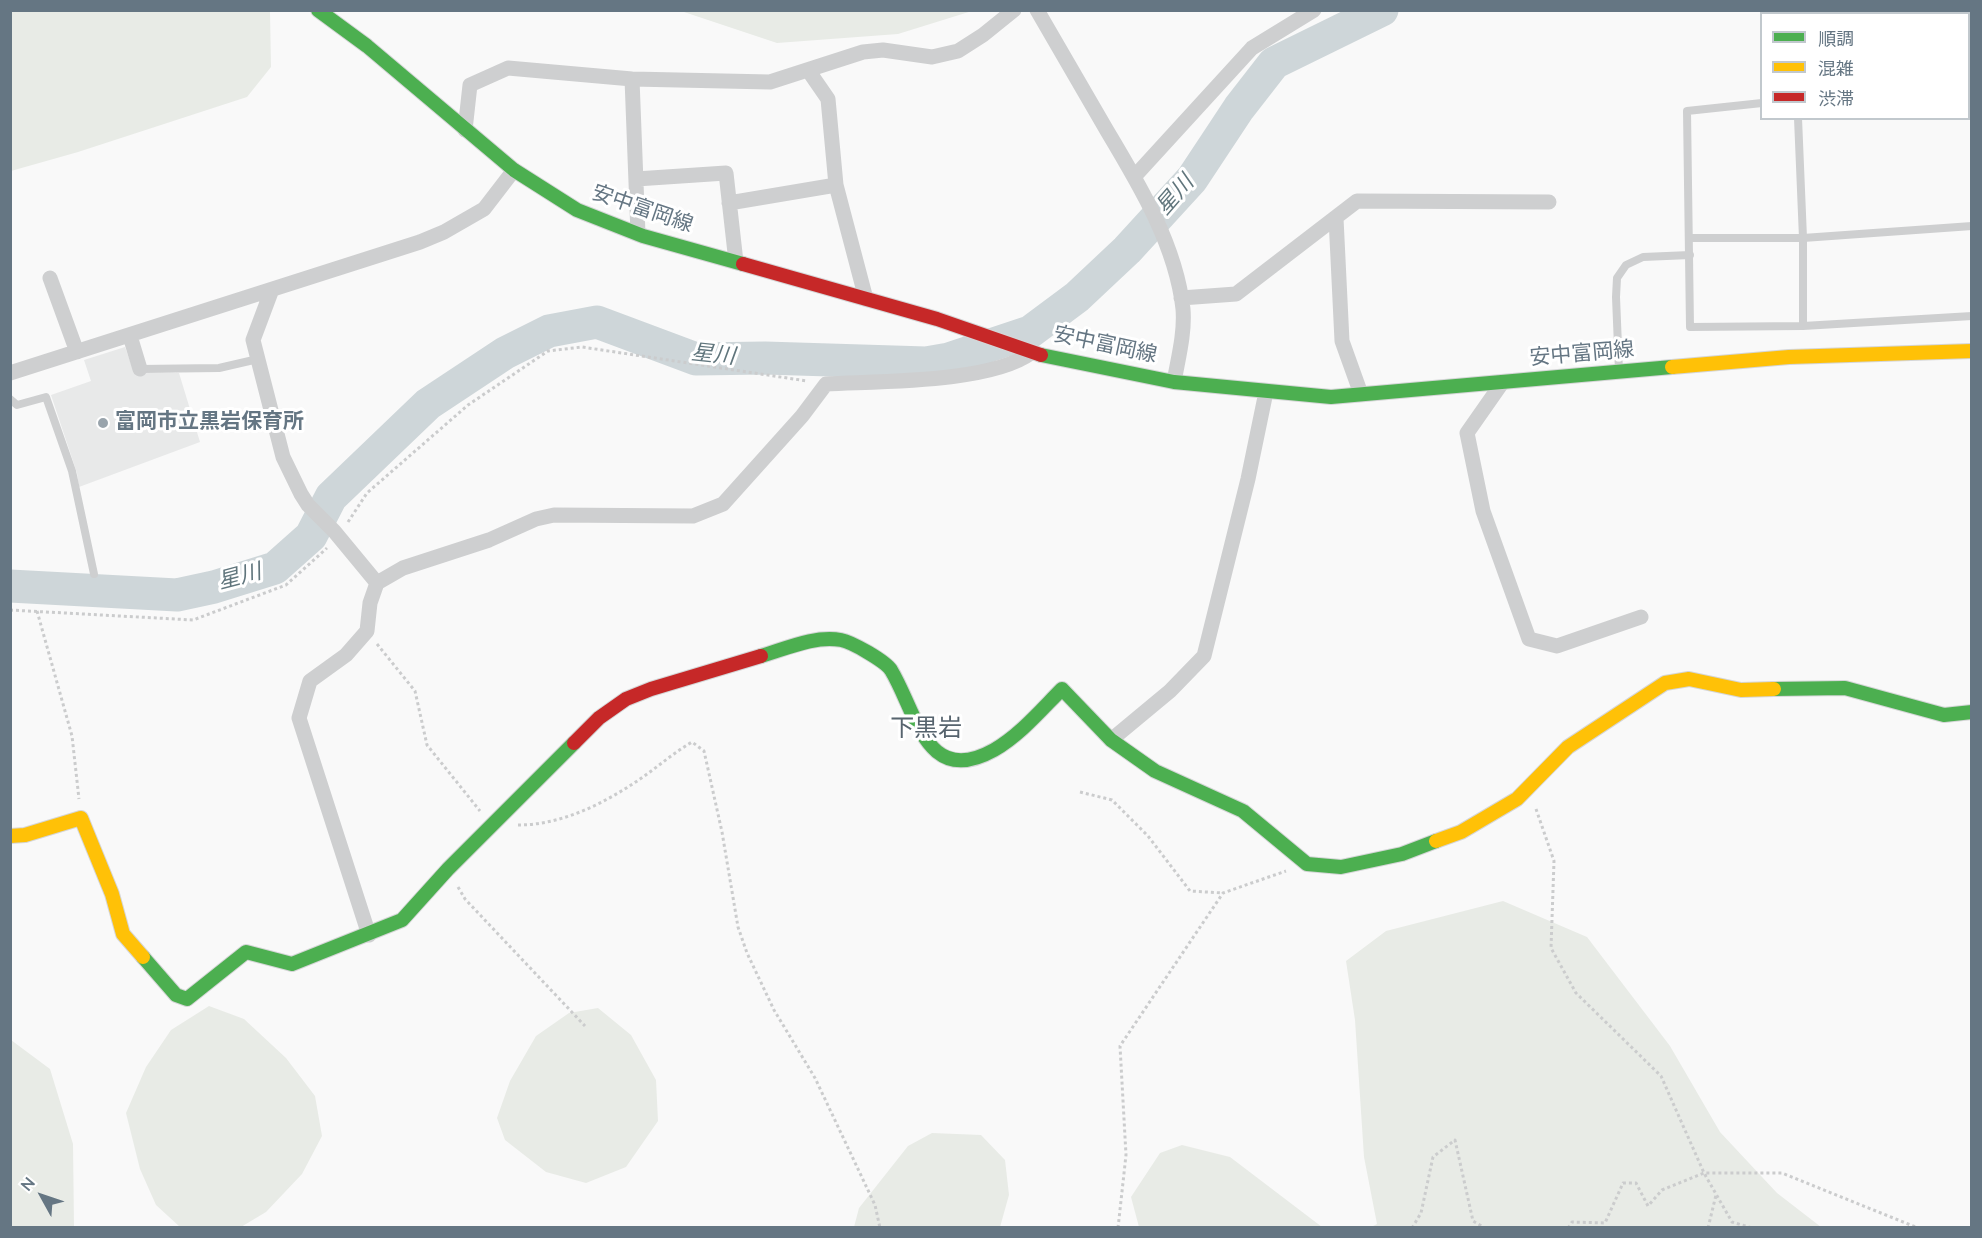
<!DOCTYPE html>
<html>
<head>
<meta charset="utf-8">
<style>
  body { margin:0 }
  #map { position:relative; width:1982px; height:1238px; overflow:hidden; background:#f9f9f9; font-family:"Nunito Sans","Noto Sans JP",sans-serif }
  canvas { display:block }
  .frame { position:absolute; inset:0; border:12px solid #657683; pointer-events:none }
  .legend { position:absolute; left:1760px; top:12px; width:210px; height:108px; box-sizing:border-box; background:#fff; border:2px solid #c1c8cd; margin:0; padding:8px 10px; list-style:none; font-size:18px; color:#657683 }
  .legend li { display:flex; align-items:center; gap:12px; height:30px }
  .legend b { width:30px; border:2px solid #c1c8cd }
  .north { position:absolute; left:12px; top:1166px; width:60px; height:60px; -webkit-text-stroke:4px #fff; paint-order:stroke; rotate:310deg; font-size:16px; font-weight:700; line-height:24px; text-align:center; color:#657683 }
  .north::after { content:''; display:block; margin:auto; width:21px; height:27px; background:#657683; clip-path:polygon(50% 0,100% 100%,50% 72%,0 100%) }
</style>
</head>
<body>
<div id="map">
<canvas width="1982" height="1238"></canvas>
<div class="frame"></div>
<ul class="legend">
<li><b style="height:8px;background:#4caf50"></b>順調</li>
<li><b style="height:8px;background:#ffc107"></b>混雑</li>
<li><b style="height:8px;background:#c62828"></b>渋滞</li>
</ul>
<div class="north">N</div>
</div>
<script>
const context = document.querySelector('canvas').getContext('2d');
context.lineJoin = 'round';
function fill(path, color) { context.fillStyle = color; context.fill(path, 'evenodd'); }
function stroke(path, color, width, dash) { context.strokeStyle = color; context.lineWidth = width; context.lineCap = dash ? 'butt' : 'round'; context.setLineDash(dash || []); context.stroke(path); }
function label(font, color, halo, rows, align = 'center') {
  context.font = font + ' "Nunito Sans","Noto Sans JP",sans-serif'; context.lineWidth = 6; context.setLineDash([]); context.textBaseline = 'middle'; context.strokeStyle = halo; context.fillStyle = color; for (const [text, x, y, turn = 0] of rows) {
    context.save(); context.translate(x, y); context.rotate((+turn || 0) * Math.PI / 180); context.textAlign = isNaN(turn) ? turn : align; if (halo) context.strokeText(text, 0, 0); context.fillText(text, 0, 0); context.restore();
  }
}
fill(new Path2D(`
  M125,347L134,372L179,373L200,442L79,487L77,473L51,395L91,381L84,360Z`), '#e8e9e9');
fill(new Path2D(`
  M269,11L270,12L271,67L247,97L78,152L11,171V11Z
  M681,11L972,10V11L898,34L777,43Z
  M1503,901L1587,937L1670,1046L1720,1132L1777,1193L1821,1227H1371L1377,1224L1364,1157L1355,1020L1346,961L1386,931Z
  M209,1006L244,1019L286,1058L315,1096L322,1136L302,1174L266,1212L241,1227H180L156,1205L140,1169L126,1113L146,1067L171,1030Z
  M598,1008L631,1035L656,1080L658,1121L626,1167L586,1183L546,1172L505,1140L497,1118L510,1081L536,1036L569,1013Z
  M11,1040L50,1069L73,1144L74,1227H11Z
  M932,1133L981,1135L1005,1160L1009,1195L1000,1227H854L859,1208L908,1146Z
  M1182,1145L1230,1157L1322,1227H1139L1131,1197L1160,1153Z`), '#e8ebe6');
stroke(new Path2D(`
  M10,586L177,595L214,587L275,568L311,536L331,497L428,404L505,353L549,331L597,322L696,359L765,358L926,363L949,359L1030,332L1077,297L1127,250L1192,179L1239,108L1274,63L1382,10`), '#ced6d9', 33);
const fast = new Path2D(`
  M318,10L367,46L514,170L577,210L643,236L743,264
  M1041,355L1174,382L1331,397L1672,367
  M761,656C785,649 815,635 841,640C852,642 885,661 891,670C917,713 926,788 994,750C1020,735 1041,710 1062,689L1111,740L1155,771L1243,811L1307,864L1341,867L1402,854L1436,841
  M1774,689L1845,688L1944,715L1972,712
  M143,957L176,995L187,999L246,952L292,964L402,920L448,869L574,743`);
const slow = new Path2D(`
  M1672,367L1789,357L1972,351
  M10,836L25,835L81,818L112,894L123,934L143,957
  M1436,841L1461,832L1517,799L1568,747L1665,683L1689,679L1741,690L1774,689`);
const jam = new Path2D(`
  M743,264L937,319L1041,355
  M574,743L599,718L626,699L651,689L761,656`);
stroke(fast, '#d5d6d7', 16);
stroke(slow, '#d5d6d7', 16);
stroke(jam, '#d5d6d7', 16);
stroke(new Path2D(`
  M348,522L367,493L468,405L548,351L582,347L807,381
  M10,610L193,620L286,585L327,548
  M37,611L72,736L79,799
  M377,644L415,691L427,745L480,811
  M1080,792L1112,800L1148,836L1190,891L1223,893
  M1536,809L1554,861L1551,948L1576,993L1661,1076L1704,1173L1732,1222L1752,1228
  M518,825C558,825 597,807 631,785C652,772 670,755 692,742L704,751L722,832L738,927L747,953L774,1010L815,1078L875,1205L880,1228
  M458,887L465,899L585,1026
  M1118,1228L1126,1155L1120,1046L1223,893L1286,871
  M1412,1228L1421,1213L1433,1157L1455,1140L1473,1221L1485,1228
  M1529,1228H1533
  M1568,1228L1572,1222L1605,1223L1623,1183H1636L1648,1206L1662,1190L1704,1173H1782L1918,1228
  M1708,1228L1716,1195`), '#cbcccd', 3, [3, 3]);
stroke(new Path2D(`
  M1968,100L1972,102
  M1762,103L1687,111L1690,327L1803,326L1972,316
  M1798,118L1803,238V326
  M1690,238H1803L1972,226
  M140,369L219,368L258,359
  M1619,371L1616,297L1617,278L1626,265L1643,257L1690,255
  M10,399L17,405L46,397L72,471L94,574`), '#cecfd0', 8);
stroke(new Path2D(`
  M1037,10C1060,50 1083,90 1106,129C1139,184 1176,245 1183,309C1185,333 1178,359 1174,382
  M808,70L828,99L836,185L866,299
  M632,79L638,234
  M465,130L470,85L508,68L632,79L770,82L863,52L883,50L932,57L958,51L983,35L1014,10
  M1134,177L1252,48L1314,10
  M636,179L726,173L736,262
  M729,203L836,185
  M1336,218L1342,341L1361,394
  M50,278L77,352
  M271,292L253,340L283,457L301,494L308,505L334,531L377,583
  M1181,298L1236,294L1357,201L1549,202
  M130,336L140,369
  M10,373L420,242L444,232L484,209L514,170
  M1502,383L1467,433L1483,511L1529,639L1557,646L1641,617
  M1111,740L1170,691L1204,656L1248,479L1266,392
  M369,935L299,718L310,681L346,655L367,631L370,603L377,583L403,568L489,540L536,519L554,515L693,516L723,504L802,416L826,384C879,381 990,383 1031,353`), '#cecfd0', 15);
stroke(fast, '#4caf50', 14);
stroke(slow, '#ffc107', 14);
stroke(jam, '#c62828', 14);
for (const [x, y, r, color] of [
  [103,423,6,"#99a4ac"]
]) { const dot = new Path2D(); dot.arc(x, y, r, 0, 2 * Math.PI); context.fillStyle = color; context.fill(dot); stroke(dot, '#fff', 2); }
label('21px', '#657683', '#fff', [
  ["安中富岡線",642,210,19],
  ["安中富岡線",1105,346,12],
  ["安中富岡線",1582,355,-5]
]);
label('bold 21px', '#657683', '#fff', [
  ["富岡市立黒岩保育所",115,423]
], 'left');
label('italic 22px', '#60757c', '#fff', [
  ["星川",1176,196,-49],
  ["星川",713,356,6],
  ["星川",240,578,-15]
]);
label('24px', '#57646e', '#fff', [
  ["下黒岩",926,730]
]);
</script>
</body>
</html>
